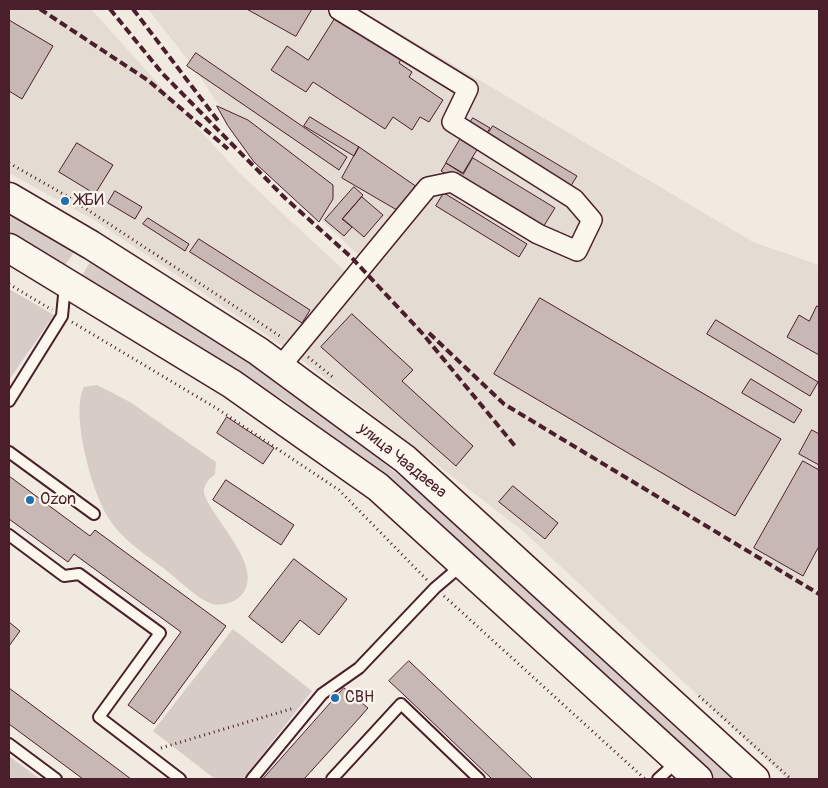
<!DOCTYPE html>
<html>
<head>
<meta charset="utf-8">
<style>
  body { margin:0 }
  #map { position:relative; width:828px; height:788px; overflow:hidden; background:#f0eae0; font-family:Pangolin,sans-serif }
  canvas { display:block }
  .frame { position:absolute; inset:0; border:10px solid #4a1f2b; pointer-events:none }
</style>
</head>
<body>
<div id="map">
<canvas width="828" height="788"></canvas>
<div class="frame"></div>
</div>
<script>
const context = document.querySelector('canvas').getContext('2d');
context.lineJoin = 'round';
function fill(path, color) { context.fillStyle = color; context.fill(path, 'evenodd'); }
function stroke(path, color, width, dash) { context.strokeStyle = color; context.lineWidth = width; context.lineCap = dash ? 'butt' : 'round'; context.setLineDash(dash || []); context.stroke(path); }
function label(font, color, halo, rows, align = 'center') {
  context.font = font + ' Pangolin,sans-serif'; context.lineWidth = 4.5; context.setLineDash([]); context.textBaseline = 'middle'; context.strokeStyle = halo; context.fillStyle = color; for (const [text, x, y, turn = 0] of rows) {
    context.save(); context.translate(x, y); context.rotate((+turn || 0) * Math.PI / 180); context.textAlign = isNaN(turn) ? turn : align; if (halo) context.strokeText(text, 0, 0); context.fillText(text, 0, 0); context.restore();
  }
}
fill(new Path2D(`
  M9,9H91L236,170L350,276L366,262L250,153L195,69L148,9H359L753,242L819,265V779H787L523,531L290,351L94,220L9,173Z`), '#e4dbd2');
fill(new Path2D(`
  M9,212L75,251L65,265L9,232Z
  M90,262L287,386L341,428L446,514L572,627L734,779H714L437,523L334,437L279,397L81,277Z
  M9,289L54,315L9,380Z
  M97,385L130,402L216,462L215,474C210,478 206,482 204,489C201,510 275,571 237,599C232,603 218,606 212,604C198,599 183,584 172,575C149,556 124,543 108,517C92,492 70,413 84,387Z
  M233,629L312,691L243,779H215L153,731Z
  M9,756L40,779H9Z`), '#d8ccc6');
const building = new Path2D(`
  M247,9H312L296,36Z
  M336,17L401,59L399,63L412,72L409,77L443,100L429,122L420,117L412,130L393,117L385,129L313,82L306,92L271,70L287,46L308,60Z
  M9,20L53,46L22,99L9,91Z
  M196,53L347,157L339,170L187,66Z
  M217,106L248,120L333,185V199L319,222L254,162L228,126Z
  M310,117L359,147L354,156L304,126Z
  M473,118L490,128L463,173L446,163Z
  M493,126L577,176L564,197L480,147Z
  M77,143L113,165L95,194L59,172Z
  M359,147L417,187L402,213L342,178Z
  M473,158L555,208L540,232L441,171L446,163L463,174Z
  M354,187L363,195L342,219L352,227L344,236L325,220Z
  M115,191L142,207L135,219L108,203Z
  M444,193L527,244L519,257L436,206Z
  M362,197L383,215L364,237L343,219Z
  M148,218L189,244L185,251L143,224Z
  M199,239L310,310L302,323L190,252Z
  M540,298L781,439L735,516L494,374Z
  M817,306L819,308V355L787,337L799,315L809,321Z
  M352,314L413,370L402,381L473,446L456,466L321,347Z
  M716,320L818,382L810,396L707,334Z
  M751,379L802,410L794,423L742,393Z
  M227,417L274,448L263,464L217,433Z
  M812,430L819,434V465L799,454Z
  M803,461L819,470V546L803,576L754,548Z
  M9,476L90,536L95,530L226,626L154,724L128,705L181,632L74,554L68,562L9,519Z
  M226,480L294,525L281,545L213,500Z
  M513,486L558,523L545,539L499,502Z
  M294,559L347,599L319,635L300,620L282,643L249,617Z
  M9,622L20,631L9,646Z
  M409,661L533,779H492L404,695L389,681Z
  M9,688L131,779H83L9,724Z
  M344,688L368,708L353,725L304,779H263Z`);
fill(building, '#c8b8b3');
stroke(building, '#4a1f2b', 1);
const service = new Path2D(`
  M9,401L62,316L65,285
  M9,452L94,514
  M9,535L64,576L79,574L160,633L99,717L180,779
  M9,744L56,779
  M252,779L322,694L359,668L435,588L462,565
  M332,779L401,704L479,779
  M658,779L678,761`);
const minor = new Path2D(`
  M280,367L428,187L452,182L538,234L577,251L592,220L574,199L452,122L468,89L339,10`);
const primary = new Path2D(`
  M9,197L91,245L258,351L405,459L755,779
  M9,248L232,384L378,487L698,779`);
stroke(service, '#4a1f2b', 14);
stroke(minor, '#4a1f2b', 22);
stroke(primary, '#4a1f2b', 31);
stroke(new Path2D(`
  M9,163L65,195L283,338
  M9,284L52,310
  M72,322L216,408L339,490L427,580
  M308,357L334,378
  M444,596L645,779
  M699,696L791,779
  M161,748L294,708`), '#4a1f2b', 3, [1, 4]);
stroke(service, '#fbf7ec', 10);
stroke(minor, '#fbf7ec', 19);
stroke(primary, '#fbf7ec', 28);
stroke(new Path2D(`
  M40,9L149,81L228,149
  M110,9L162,73L285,198L351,257L422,333L515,446
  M133,9L219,122
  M429,333L504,404L819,594`), '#4a1f2b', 4, [8, 4]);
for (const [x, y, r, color] of [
  [65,201,5,"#1f6fb2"],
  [30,500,5,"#1f6fb2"],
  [335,698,5,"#1f6fb2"]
]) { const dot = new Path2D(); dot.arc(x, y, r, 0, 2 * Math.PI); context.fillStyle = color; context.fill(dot); stroke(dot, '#fbf7ec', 2); }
label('16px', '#4a1f2b', '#fbf7ec', [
  ["ЖБИ",75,201],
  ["Ozon",40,500],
  ["СВН",345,698]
], 'left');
label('16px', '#4a1f2b', '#fbf7ec', [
  ["улица Чаадаева",402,461,39]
]);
</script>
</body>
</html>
